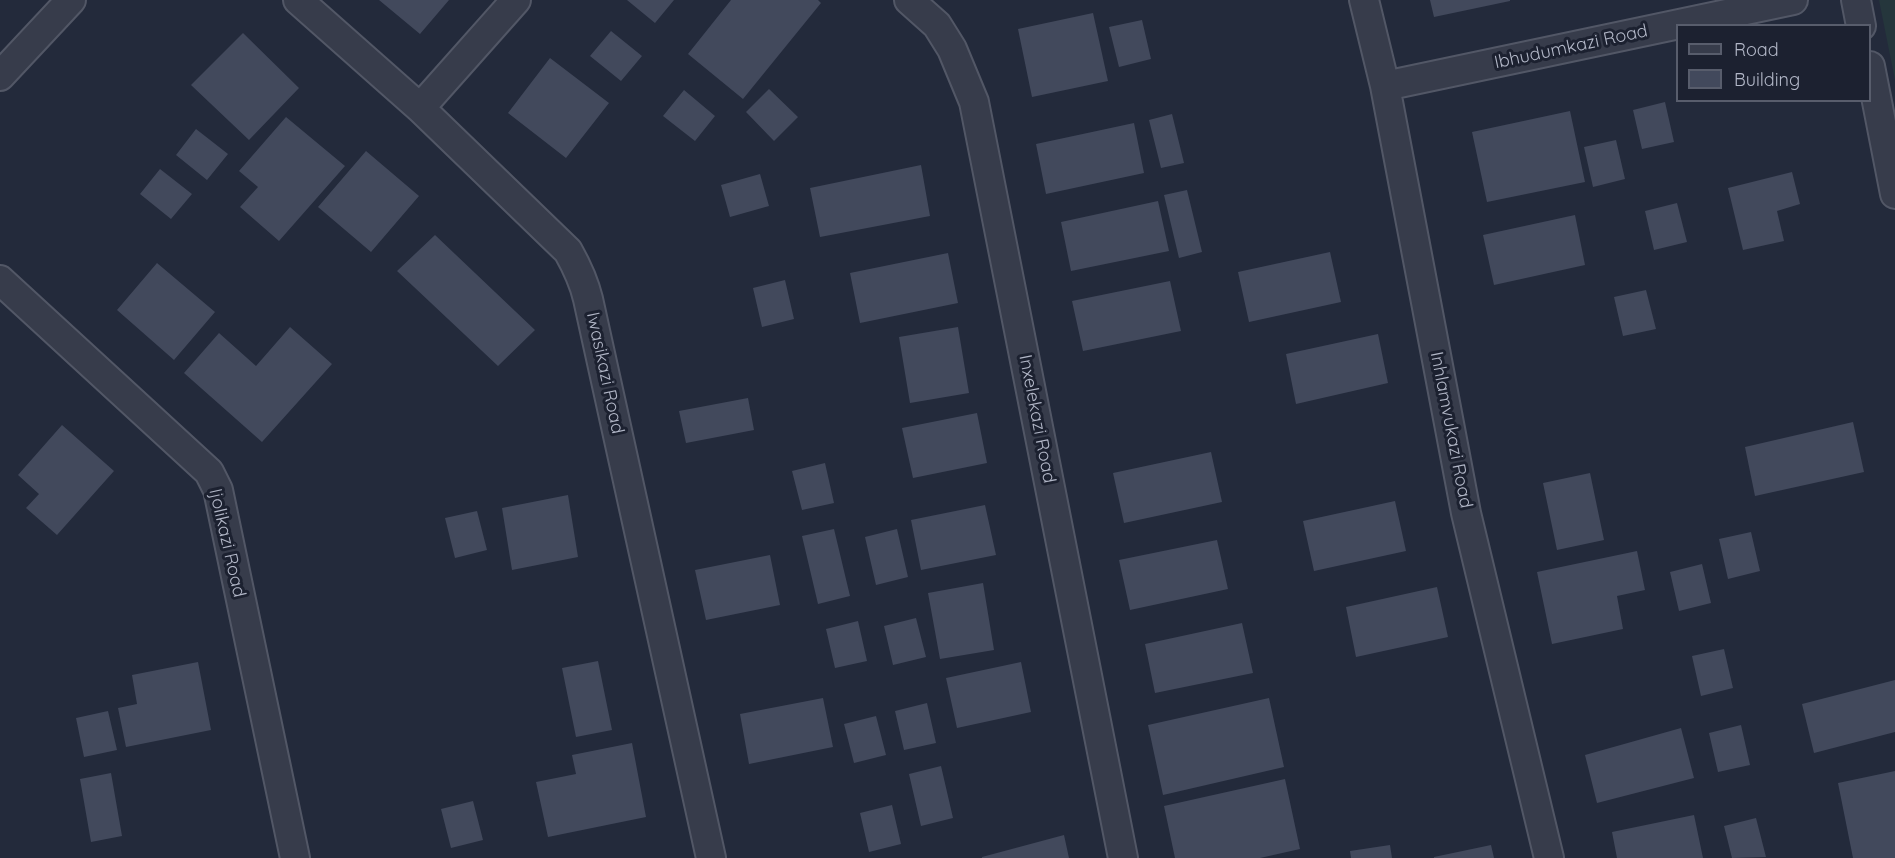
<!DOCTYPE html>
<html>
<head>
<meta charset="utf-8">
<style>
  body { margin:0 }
  #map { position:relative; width:1895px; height:858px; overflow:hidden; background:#232a3b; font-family:Quicksand,sans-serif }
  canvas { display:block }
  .legend { position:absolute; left:1676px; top:24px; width:195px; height:78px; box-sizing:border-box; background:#1c2130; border:2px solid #585d6c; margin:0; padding:8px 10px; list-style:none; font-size:18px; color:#b2b7c7 }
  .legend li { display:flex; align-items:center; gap:12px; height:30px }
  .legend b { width:30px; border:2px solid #585d6c }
</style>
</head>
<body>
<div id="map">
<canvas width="1895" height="858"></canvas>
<ul class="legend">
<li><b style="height:8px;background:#373c4b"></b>Road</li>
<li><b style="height:16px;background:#42495c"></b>Building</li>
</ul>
</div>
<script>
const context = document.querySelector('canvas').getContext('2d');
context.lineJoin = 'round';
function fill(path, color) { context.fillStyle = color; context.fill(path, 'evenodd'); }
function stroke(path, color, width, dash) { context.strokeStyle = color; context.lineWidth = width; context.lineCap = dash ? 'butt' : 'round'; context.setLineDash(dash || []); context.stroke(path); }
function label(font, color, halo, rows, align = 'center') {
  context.font = font + ' Quicksand,sans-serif'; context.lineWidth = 6; context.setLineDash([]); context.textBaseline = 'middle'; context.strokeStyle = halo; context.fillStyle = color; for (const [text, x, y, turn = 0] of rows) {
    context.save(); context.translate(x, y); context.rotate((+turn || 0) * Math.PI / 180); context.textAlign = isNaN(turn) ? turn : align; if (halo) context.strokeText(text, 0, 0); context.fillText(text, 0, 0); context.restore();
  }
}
fill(new Path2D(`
  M1879,0H1895V80Z`), '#25363c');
fill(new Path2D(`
  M379,0H449L420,34Z
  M627,0H674L655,23Z
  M731,0H818L821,3L743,99L688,54Z
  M1430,0H1510V1L1434,17Z
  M1093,13L1108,81L1032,97L1018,29Z
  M1142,20L1151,59L1119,67L1109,27Z
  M611,31L642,56L621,81L590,56Z
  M243,33L299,88L249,140L191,85Z
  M550,58L609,103L566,158L508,113Z
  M769,89L798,117L774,141L746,112Z
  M684,90L715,116L695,141L663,116Z
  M1665,102L1674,142L1642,149L1633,110Z
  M1570,111L1585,182L1487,202L1472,132Z
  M1172,114L1184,163L1161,168L1149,120Z
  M286,117L345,166L279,241L240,207L258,187L239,171Z
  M1134,123L1144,173L1046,194L1036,144Z
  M196,129L228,154L207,180L176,155Z
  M1616,140L1625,179L1593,187L1584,147Z
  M366,151L419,196L371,252L318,207Z
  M921,165L930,216L820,237L810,188Z
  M160,169L192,194L171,219L140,194Z
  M1792,172L1800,204L1777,211L1784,241L1743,250L1728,188Z
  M760,174L769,206L730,217L721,185Z
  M1187,190L1202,252L1179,258L1164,195Z
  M1158,201L1169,251L1071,271L1061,222Z
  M1677,203L1687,242L1654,250L1645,211Z
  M1575,215L1585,265L1494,285L1483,235Z
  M435,235L535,330L498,366L397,271Z
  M1330,252L1341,302L1249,322L1238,272Z
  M948,253L958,303L860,323L850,273Z
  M157,263L215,312L174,360L117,310Z
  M785,280L794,319L762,327L753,288Z
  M1170,281L1181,331L1083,351L1072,301Z
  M1646,290L1656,329L1623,336L1614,297Z
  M290,327L332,364L262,442L184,373L219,333L256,366Z
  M958,327L969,393L910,403L899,337Z
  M1378,334L1388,383L1296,404L1286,354Z
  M748,398L754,430L686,443L679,411Z
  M977,413L987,463L913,478L902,428Z
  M1853,422L1864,472L1755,496L1745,447Z
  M62,425L114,471L57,535L26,508L39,494L18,475Z
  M1211,452L1222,502L1124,523L1113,473Z
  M825,463L834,503L802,510L792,471Z
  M1590,473L1604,540L1557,550L1543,483Z
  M568,495L578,557L512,570L502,508Z
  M1395,501L1406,551L1314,571L1303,521Z
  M985,505L996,555L921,570L911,520Z
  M477,511L487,550L455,558L445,518Z
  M834,529L850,596L818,604L802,536Z
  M897,529L908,577L876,585L865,537Z
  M1751,532L1760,571L1728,579L1719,539Z
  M1217,540L1228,589L1130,610L1119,560Z
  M1637,551L1645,590L1617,596L1623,629L1552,644L1537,572Z
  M770,555L780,605L706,620L695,570Z
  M1702,564L1711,603L1679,611L1670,572Z
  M983,583L994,650L940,659L928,593Z
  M1437,587L1448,637L1356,657L1346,607Z
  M916,618L926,657L893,665L884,626Z
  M858,621L867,661L835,668L826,629Z
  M1242,623L1253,673L1155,693L1145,644Z
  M1724,649L1733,688L1701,696L1692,656Z
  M598,661L612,730L576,737L562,668Z
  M198,662L211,730L126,747L118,708L137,704L132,675Z
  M1021,662L1031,712L957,728L946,678Z
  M1895,680V732L1814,753L1802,704Z
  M823,698L833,747L749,764L740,714Z
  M1269,698L1284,767L1163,795L1148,725Z
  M927,703L936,743L904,750L895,711Z
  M108,711L117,750L84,757L76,718Z
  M876,716L886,755L854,763L844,724Z
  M1741,725L1750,765L1718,772L1709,733Z
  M1681,728L1694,778L1597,803L1585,755Z
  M632,743L646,817L548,837L536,782L576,774L572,755Z
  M941,766L953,818L921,826L909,774Z
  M1895,771V858H1853L1838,783Z
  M111,773L122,836L91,842L80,779Z
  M1285,779L1300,849L1260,858H1175L1164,806Z
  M473,801L483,840L451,848L441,809Z
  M892,805L901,844L869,852L860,813Z
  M1694,815L1703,858H1617L1612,832Z
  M1756,818L1766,857L1732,858L1724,826Z
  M1064,835L1069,858H982V857Z
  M1390,845L1392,858H1351L1350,851Z
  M1491,845L1494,858H1434V857Z`), '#42495c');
const minor = new Path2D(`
  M298,0L420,108L568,251C577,267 584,282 588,299L711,858
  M909,0L937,25L952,49L974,102L1123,858
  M1364,0L1385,86L1466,513L1549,858
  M1856,0L1861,26
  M1870,66L1895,194
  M0,76L71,0
  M1385,86L1793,0
  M420,108L516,0
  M0,280L209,472L218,490L295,858`);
stroke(minor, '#525766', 32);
stroke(minor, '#373c4b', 28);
label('18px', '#b2b7c7', '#1c2130', [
  ["Ibhudumkazi Road",1571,47,-12],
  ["Iwasikazi Road",605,373,78],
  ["Inxelekazi Road",1037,419,79],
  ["Inhlamvukazi Road",1451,430,79],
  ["Ijolikazi Road",227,543,77]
]);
</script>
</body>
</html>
